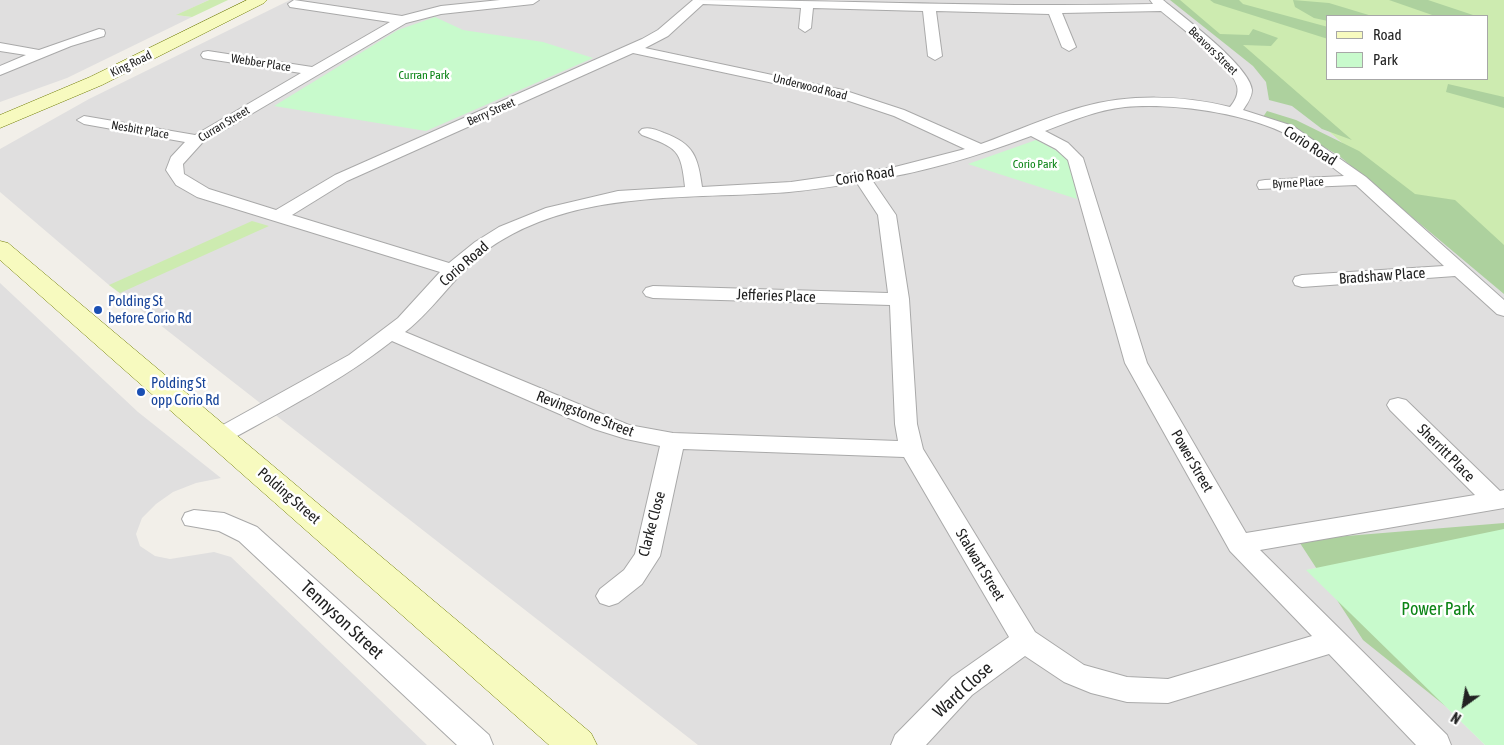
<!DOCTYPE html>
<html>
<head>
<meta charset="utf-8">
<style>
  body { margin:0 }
  #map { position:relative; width:1504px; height:745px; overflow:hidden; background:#f2efe9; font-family:"Asap Condensed",sans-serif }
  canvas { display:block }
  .legend { position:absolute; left:1326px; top:15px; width:162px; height:65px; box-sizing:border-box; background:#fff; border:1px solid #a7a7a7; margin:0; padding:6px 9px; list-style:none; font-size:15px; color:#222 }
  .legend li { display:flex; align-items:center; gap:10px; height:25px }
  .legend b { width:25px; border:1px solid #a7a7a7 }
  .north { position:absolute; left:1439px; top:680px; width:50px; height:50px; -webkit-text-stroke:4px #fff; paint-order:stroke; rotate:212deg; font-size:14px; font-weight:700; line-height:20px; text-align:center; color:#222 }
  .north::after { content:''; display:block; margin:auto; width:18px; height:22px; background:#222; clip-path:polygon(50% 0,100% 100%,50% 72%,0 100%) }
</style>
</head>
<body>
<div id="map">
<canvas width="1504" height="745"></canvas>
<ul class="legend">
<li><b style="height:6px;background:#f7fabf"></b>Road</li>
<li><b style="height:14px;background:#c8facc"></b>Park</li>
</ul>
<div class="north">N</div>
</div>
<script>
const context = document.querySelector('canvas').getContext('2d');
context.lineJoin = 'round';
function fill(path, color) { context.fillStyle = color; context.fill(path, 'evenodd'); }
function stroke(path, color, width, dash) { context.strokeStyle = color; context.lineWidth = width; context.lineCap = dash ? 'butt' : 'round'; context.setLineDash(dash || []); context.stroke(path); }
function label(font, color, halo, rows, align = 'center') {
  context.font = font + ' "Asap Condensed",sans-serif'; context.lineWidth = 5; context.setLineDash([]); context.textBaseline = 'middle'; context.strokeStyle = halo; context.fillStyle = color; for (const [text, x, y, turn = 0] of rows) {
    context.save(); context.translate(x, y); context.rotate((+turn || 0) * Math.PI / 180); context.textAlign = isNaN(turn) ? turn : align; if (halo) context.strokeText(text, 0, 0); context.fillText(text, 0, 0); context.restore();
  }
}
fill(new Path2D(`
  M0,0H209L177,15L192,17L67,78L0,102Z
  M290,0H1177L1504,283V529L1307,570L1485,745H698L109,285L0,192V149L89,99Z
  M0,283L138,412L221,478L196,483L173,492L156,504L142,518L136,534L140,546L155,556L170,559L214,552L231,557L427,745H0Z`), '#e0dfdf');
fill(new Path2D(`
  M209,0H228L192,17L176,15Z
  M1177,0H1504V283ZM1328,16H1488V79H1328Z
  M252,221L269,226L120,293L109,285Z`), '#cdebb0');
fill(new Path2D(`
  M1170,0H1180L1220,34L1249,35L1253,29L1278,38L1271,46L1243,45L1352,140L1322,129L1292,106L1269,100L1266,82L1253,66Z
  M1210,0H1239L1243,4L1328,27V39L1214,3Z
  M1293,0L1329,3L1372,16H1328V21L1314,18L1295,7Z
  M1389,0H1428L1476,16H1435Z
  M1448,84L1504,97V108L1446,92Z
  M1267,111L1296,120L1359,151L1415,194L1455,200L1504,245V294L1338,155L1276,120L1263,117Z
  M1504,523V745H1494L1363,640L1298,540Z`), '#add19e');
fill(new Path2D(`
  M435,17L463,30L543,42L593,58L426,131L274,106L398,30Z
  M1036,140C1074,159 1071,159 1077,199L968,164Z
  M1504,529V745H1485L1306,570Z`), '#c8facc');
const minor = new Path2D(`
  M294,0L402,16L441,6L500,0H539L533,4L441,14L406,23L202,143L183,164L184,174L209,189L276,210L335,175L642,39L658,30L693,0C847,0 999,8 1153,4L1150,0H1163C1182,16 1250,66 1252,90C1252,97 1247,104 1243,110L1293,126L1366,177L1504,300V316L1497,314L1455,276L1302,287L1295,285L1293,281L1295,277L1302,275L1444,266L1356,185L1259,189L1257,185L1259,181L1265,180L1344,176C1325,162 1302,141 1282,132C1238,112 1172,103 1125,107C1097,110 1071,121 1045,131L1068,143L1083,158L1147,363L1246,533L1475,495L1390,410L1387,405L1390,400L1398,398L1406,400L1500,491L1504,490V508L1260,550L1447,735L1451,745H1416L1329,654L1168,703L1127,702L1091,693L1064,682L1025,656L972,695L926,745H891L895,735L952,677L1009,637L904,457L683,449L660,556L642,584L618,603L609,606L600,603L596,596L600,589L624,570L635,554L660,446L626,439L594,429L392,341C341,381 284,410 228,441L220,444L212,441L209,436L212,431L349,355L398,318L440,272L197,197L176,185L166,170L171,157L185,142L84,124L77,120L84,116L195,135L301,73L208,59L203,58L201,55L203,52L208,51L312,67L390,22L290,7L288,4ZM703,4L801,8L799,28L805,32L811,28L813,8L923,11L928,56L935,60L942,56L936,11L1049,14L1062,47L1069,51L1076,47L1062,13L1161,11C1178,25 1233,67 1237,86C1239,94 1235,101 1230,107C1182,95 1129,94 1082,107C1047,117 1014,132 981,144L904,110L843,90L645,48L668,36ZM633,53L834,96L894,116L965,149L895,167L791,182L702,187C698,157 694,144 664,133C657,130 650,127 642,129L639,132L642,135C677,148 681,149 685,187L618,191L546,208L499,227L475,242L449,263L292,215L347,181ZM1031,136L1056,149L1068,160L1125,363L1230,551L1312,636L1168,679L1127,677L1084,665L1035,632L923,449L917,424L909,299L896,215L872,180C926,172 980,155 1031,136ZM857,183L878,215L888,293L653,286L646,288L643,292L646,296L653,298L890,305L895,424L898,441L673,433L629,425L405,332C436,308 456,273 488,249C575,188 689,200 789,192C812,190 834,186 857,183Z
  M99,29L104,30L105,33L104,36L71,46L0,75V66L26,55L0,51V43L39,50Z
  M194,510L224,513L257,527L489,735L493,745H457L239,541L219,531L185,525L182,519L185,513Z`);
const secondary = new Path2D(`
  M247,0H267L264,3L102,85L0,128V115L90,77Z
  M0,241L8,243L591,733L597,745H549L0,260Z`);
stroke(minor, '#a9a9a9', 2);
stroke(secondary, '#707d05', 1);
fill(minor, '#fff');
fill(secondary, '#f7fabf');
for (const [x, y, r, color] of [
  [98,310,5,"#1a4fb4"],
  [141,392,5,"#1a4fb4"]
]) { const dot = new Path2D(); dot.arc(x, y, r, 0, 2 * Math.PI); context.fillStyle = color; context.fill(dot); stroke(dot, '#fff', 2); }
label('12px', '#222', '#fff', [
  ["Beavors Street",1213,51,44],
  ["Webber Place",261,63,9],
  ["King Road",131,64,-26],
  ["Underwood Road",810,87,14],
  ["Berry Street",491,112,-24],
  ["Curran Street",224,124,-31],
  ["Nesbitt Place",140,130,10],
  ["Byrne Place",1298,183,-3]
]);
label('12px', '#0c8416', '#fff', [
  ["Curran Park",424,75],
  ["Corio Park",1035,164]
]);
label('15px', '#222', '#fff', [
  ["Corio Road",1310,146,33],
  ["Corio Road",865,176,-9],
  ["Corio Road",464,264,-41],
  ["Bradshaw Place",1382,276,-4],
  ["Jefferies Place",776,296,2],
  ["Revingstone Street",585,414,21],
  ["Sherritt Place",1446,453,45],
  ["Power Street",1192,461,60],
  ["Polding Street",289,496,41],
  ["Clarke Close",652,524,-75],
  ["Stalwart Street",980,565,59]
]);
label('15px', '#164399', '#fff', [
  ["Polding St",108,301],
  ["before Corio Rd",108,318],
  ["Polding St",151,383],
  ["opp Corio Rd",151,400]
], 'left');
label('18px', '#0c8416', '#fff', [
  ["Power Park",1438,609]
]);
label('18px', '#222', '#fff', [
  ["Tennyson Street",342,620,43],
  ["Ward Close",963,690,-42]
]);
</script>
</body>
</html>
